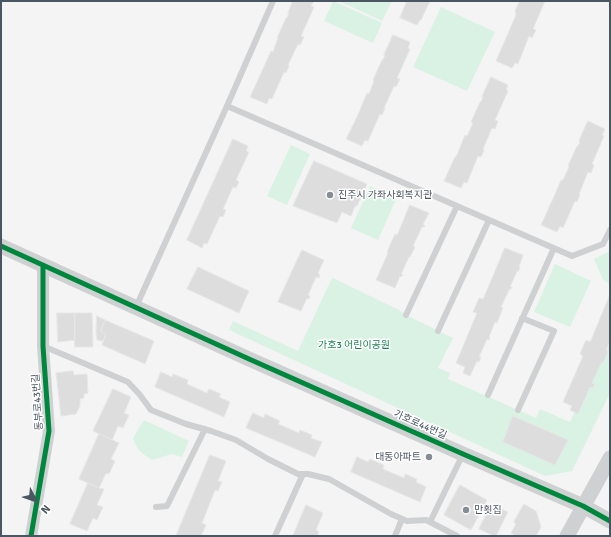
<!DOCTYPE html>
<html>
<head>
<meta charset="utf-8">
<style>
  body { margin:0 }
  #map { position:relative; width:611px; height:537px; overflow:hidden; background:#f4f4f4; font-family:Signika,sans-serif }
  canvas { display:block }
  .frame { position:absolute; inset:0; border:2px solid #4a5661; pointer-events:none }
  .north { position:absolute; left:16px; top:481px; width:40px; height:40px; -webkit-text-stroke:3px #fff; paint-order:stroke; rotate:131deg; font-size:11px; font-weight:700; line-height:16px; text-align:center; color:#4a5661 }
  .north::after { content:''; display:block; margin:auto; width:14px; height:18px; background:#4a5661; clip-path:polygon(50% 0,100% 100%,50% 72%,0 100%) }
</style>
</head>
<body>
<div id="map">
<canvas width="611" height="537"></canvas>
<div class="frame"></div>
<div class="north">N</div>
</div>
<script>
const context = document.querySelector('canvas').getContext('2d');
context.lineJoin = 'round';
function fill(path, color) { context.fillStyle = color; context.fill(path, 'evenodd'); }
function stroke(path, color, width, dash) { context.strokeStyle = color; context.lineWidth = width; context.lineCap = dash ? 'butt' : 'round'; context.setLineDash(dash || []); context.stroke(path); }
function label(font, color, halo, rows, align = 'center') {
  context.font = font + ' Signika,"Noto Sans KR",sans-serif'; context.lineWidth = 3; context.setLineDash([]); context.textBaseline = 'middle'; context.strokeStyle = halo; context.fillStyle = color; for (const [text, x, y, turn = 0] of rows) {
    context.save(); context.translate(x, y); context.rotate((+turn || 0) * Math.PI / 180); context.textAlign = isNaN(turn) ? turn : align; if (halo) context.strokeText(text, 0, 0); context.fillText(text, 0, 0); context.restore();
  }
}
fill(new Path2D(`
  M333,1L382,23L373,43L324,21Z
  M339,1H392L382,21Z
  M441,7L495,32L467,91L413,67Z
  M291,145L310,154L287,205L267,196Z
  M370,186L397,197L378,240L351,228Z
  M610,251V284L603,280L594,259Z
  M555,264L591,281L570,327L534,312Z
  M333,278L399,310L406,315L453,338L438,368L450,373L448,379L536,418L540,409L570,422L610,338V393L572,471L545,476L229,330L233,321L298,351L331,280Z
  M144,420L189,441L182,457L172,454L152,460C142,454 137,450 133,439L138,429Z`), '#d9f2e3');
const building = new Path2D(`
  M293,1H314L311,6L314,7L301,36L304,37L300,45L298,44L288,65L289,66L286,73L284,72L272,99L269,98L267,104L250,97L262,71L271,51L273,52L278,38H277L286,18H287L289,13H288Z
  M407,1H430L421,20H420L417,25L400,18Z
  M520,1H545L533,29L536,30L532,38L529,36L518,64L515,63L512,68L496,61L516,15L515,11Z
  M393,35L410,42L408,48L410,49L397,78L400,79L396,87L394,86L384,108H385L382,115L380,114L368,141L365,140L362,146L346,139L357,117L367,93L369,94L374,81L373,80L382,60H383L385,55H384Z
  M491,77L508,85L506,90L508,91L495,120L498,121L495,129L492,128L483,149L484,150L481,157L478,156L467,183L464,182L461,188L444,181L454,159L457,155L465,135L467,136L473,123L471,122L480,102H481L483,97H482Z
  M588,121L605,129L602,135L604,136L592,164L594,165L591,173L588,172L579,194L580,195L577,202L575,201L563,228L560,226L557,232L541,225L551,203L553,199L561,180H563L569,167L568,166L577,146H578L580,142L579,141Z
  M233,139L248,146L246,151L249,152L236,180L239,182L236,188L233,187L223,209L226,210L223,217L220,216L207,244L204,243L202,248L187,240Z
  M314,161L367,184L357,206H355L351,216L342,212L337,223L293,206Z
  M410,205L429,213L423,224L425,226L424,227H422L413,246L415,247L410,257H409L401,274L403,275L401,277L400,276L395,288L376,280L388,253L387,252L395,234L397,235Z
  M505,248L523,255L519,267L520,268L518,272L517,271L510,287H512L511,289L509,290L501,307L503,308L497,323L495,322L489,337H490L489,340L487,339L479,357H481L479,362L477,361L470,376L463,373L465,367L456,363L477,313L473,312L479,298L483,299Z
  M302,250L324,260L318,273L320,275L319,278L316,277L308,295L310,296L309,299L307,298L301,311L278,302Z
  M198,267L249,291L239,313L187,289Z
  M609,297L610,341L606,350L608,351L603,363H601L592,383L595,384L593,388L590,387L578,414L570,410L572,406L563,402L583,356L580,354L586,340L590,342Z
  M57,313H75V340L58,342Z
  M75,313H92L93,347H75Z
  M97,316L105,320L101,331L106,334L103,341L97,340L96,332Z
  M105,320L154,341L145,364L102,345L106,334L101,331Z
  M73,371L74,375L87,374L88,393L84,394V398L80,399V406L76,414L61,416L56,373Z
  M161,372L172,377L173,374L188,380L187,384L207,393L209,389L221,394L219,397L230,402L224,417L155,387Z
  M113,389L131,397L124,413L129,415L123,428L118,426L112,440L93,431Z
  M253,413L264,418L265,414L280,421L278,424L299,433L300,430L312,435L311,438L322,442L315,457L246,428Z
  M513,416L568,440L555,465L503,442Z
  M99,434L119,443L111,459L115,461L109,474L106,473L99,488L79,479Z
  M210,455L226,461L218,481L222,482L218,491L215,490L202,523L206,525L201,536H176Z
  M357,457L368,462L370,459L384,465L383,469L404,478L405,474L417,479L416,482L426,487L420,502L351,472Z
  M88,483L99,488L104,489L97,505L103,507L97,520L93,518L87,531L70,524Z
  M460,485L487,500L471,530L444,515Z
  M524,504L536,511L541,527L536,536H516L511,533L516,524L514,522Z
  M306,505L323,513L316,530L319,532L317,536H293Z
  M491,505L508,512L496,536H494L479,529Z`);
fill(building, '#ddddde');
stroke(building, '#e5e6e7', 1);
stroke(new Path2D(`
  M227,106L572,256L603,244L610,230
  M136,307L227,106L273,1
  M406,315L457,206
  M438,331L489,220
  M43,346L128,382L140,395L151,410L186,424L211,431L236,440L268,459L298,474H308L329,479L391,514L407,521L426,520L457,536
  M488,395L554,248
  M518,410L554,331L522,318
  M156,507L167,506L205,429
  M430,522L463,454
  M275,536L303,474
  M395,536L402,519`), '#ced0d2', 6);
stroke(new Path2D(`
  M31,536L49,431L43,346V265`), '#ced0d2', 12);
stroke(new Path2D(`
  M1,246L249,359L463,454L583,506L610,521
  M567,536L610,458`), '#ced0d2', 15);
stroke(new Path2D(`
  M1,246L249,359L463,454L583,506L610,521
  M31,536L49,431L43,346V265`), '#00873e', 5);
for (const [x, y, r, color] of [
  [330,195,4,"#868d94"],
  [429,457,4,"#868d94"],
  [466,510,4,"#868d94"]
]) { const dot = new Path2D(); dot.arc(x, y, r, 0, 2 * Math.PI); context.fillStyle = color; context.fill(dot); stroke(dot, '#fff', 1.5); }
label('10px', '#4a5661', '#fff', [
  ["진주시 가좌사회복지관",338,195],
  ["대동아파트",421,457,"right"],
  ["만횟집",474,510]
], 'left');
label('10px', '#17864f', '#fff', [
  ["가호3 어린이공원",354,345]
]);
label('10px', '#4a5661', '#fff', [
  ["동부로43번길",38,402,-94],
  ["가호로44번길",420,425,24]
]);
</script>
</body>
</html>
